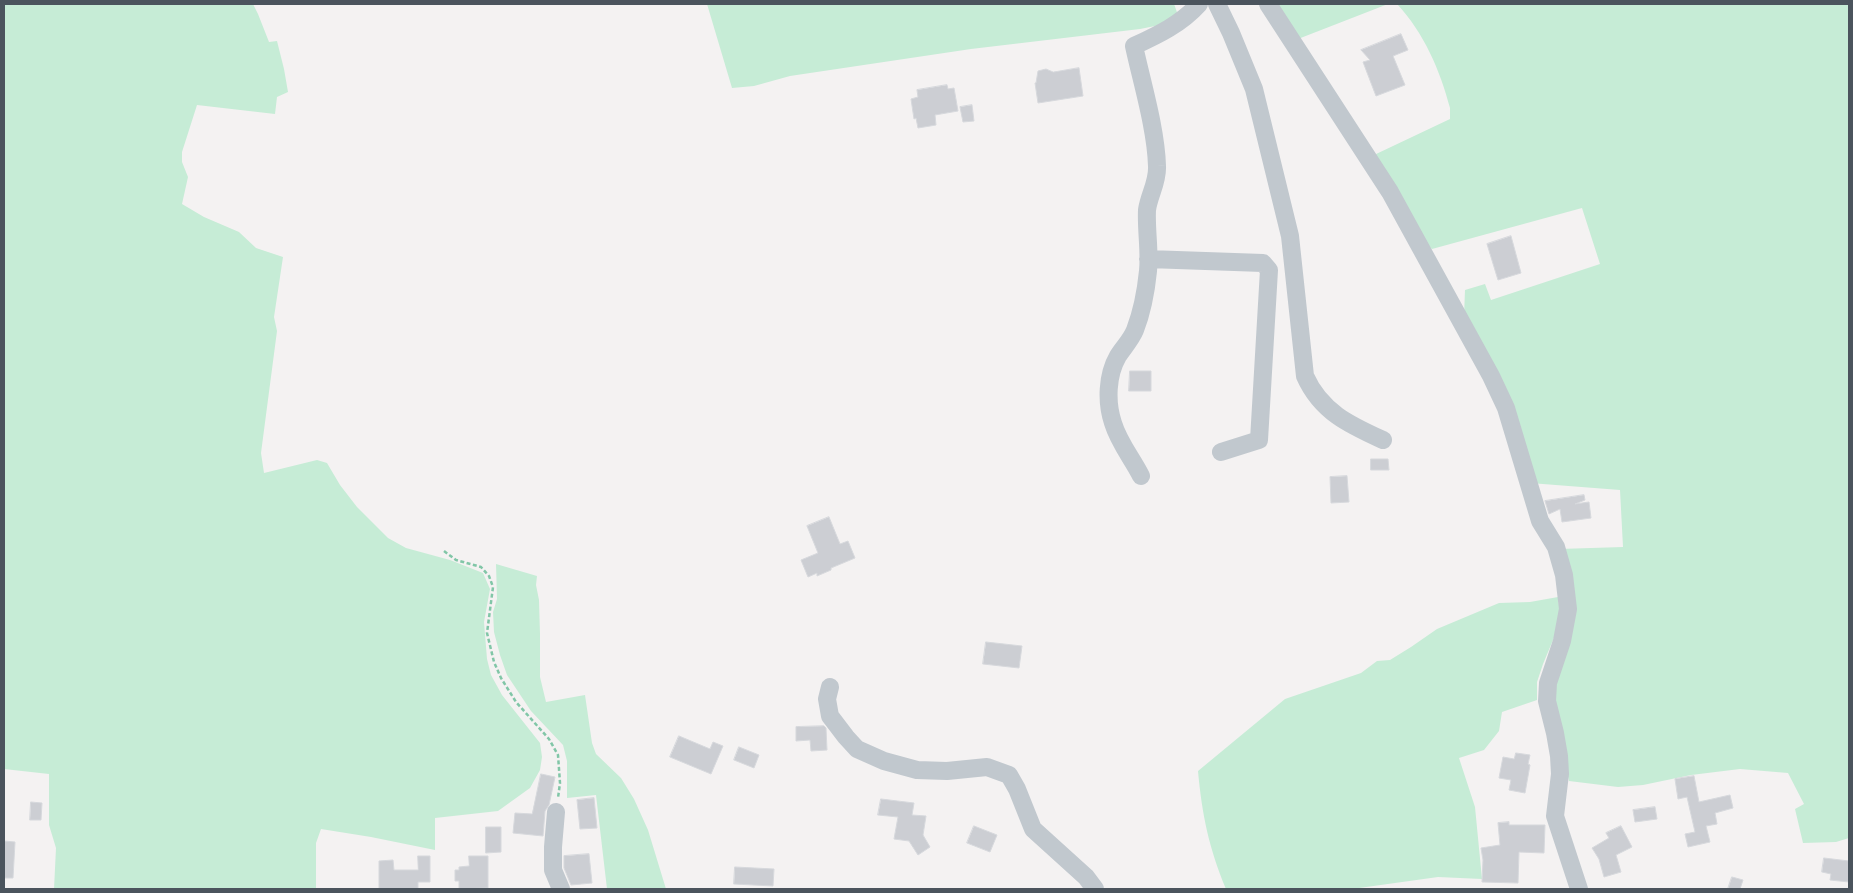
<!DOCTYPE html>
<html>
<head>
<meta charset="utf-8">
<style>
  body { margin:0 }
  #map { position:relative; width:1853px; height:893px; overflow:hidden; background:#f4f2f2; font-family:"Work Sans",sans-serif }
  canvas { display:block }
  .frame { position:absolute; inset:0; border:5px solid #4b545d; pointer-events:none }
</style>
</head>
<body>
<div id="map">
<canvas width="1853" height="893"></canvas>
<div class="frame"></div>
</div>
<script>
const context = document.querySelector('canvas').getContext('2d');
context.lineJoin = 'round';
function fill(path, color) { context.fillStyle = color; context.fill(path, 'evenodd'); }
function stroke(path, color, width, dash) { context.strokeStyle = color; context.lineWidth = width; context.lineCap = dash ? 'butt' : 'round'; context.setLineDash(dash || []); context.stroke(path); }
fill(new Path2D(`
  M4,4H253L258,14L269,42L277,41L284,69L288,92L277,97L275,114L197,105L182,152V162L188,177L182,204L204,217L239,232L256,248L283,257L274,317L277,331L261,453L264,473L317,460L327,463L340,485L357,507L388,538L406,548L450,560L483,573L490,589L484,622L487,659L491,675L502,695L540,743L542,757L540,770L530,788L498,811L435,818V850L371,837L321,829L316,843V889H54L56,848L49,825V774L4,769Z
  M707,4H1174L1178,15L1165,24L1140,29L971,49L790,76L754,86L732,88Z
  M1274,4H1388L1298,39Z
  M1397,4H1849V838L1836,842L1803,843L1795,809L1804,804L1788,773L1740,769L1691,775L1643,785L1618,787L1569,781L1552,697L1565,649L1559,549L1623,547L1620,490L1530,483L1464,317L1465,290L1485,284L1491,300L1600,264L1582,208L1432,249L1425,244L1374,155L1450,119V108C1440,70 1424,33 1397,4Z
  M496,564L537,576L536,585L539,600L540,634V677L546,702L585,695L592,743L596,754L621,778L634,799L648,830L666,889H607L596,795L567,798V761L563,745L531,711L507,675L500,655L494,632L493,612L497,599Z
  M1558,597L1560,614L1558,628L1543,664L1537,682V700L1502,712L1499,731L1484,750L1459,758L1475,807L1482,879L1438,877L1352,889H1226C1209,848 1202,815 1198,771L1285,699L1361,673L1377,661L1390,660L1411,647L1437,629L1499,603L1530,602Z`), '#c6ecd6');
const building = new Path2D(`
  M1401,34L1408,50L1393,56L1405,85L1376,96L1363,62L1370,60L1361,50Z
  M1079,68L1083,96L1038,103L1035,83H1036L1038,71L1046,69L1053,72Z
  M947,85L948,89L954,88L958,111L935,115L936,125L918,128L916,118L914,119L911,99L918,97L917,90Z
  M972,105L974,121L963,122L960,107Z
  M1511,236L1521,273L1498,280L1487,244Z
  M1130,371H1151V391H1129Z
  M1371,459H1388L1389,470H1371Z
  M1347,476L1349,502L1331,503L1330,477Z
  M1584,495L1585,500L1575,504L1589,502L1591,518L1562,522L1560,509L1549,514L1545,501Z
  M829,517L840,544L848,541L855,558L831,568V570L817,576V573L808,577L801,560L818,553L807,526Z
  M986,642L1022,646L1019,668L983,664Z
  M824,726L826,728L827,750L811,751L810,740L796,741V727Z
  M679,736L710,749L713,742L723,746L711,774L670,757Z
  M739,747L759,755L754,768L734,760Z
  M1516,753L1530,755L1528,764L1530,765L1525,793L1509,790L1511,780L1499,778L1503,757L1514,759Z
  M541,774L555,777L549,805L545,811L543,836L513,833L515,813L532,814Z
  M1694,776L1699,802L1730,795L1733,808L1715,813L1717,824L1706,826L1710,842L1688,847L1685,834L1695,832L1687,797L1678,799L1675,779Z
  M594,798L597,828L580,829L577,800Z
  M881,799L914,803L912,815L926,816L923,835L930,847L918,855L909,841L894,839L898,817L878,815Z
  M31,802L42,803L41,820H30Z
  M1655,807L1657,819L1635,822L1633,810Z
  M1509,822V825H1545L1544,853L1519,852L1518,883L1482,882L1483,860L1481,848L1500,845L1498,823Z
  M974,826L997,835L990,852L967,843Z
  M1621,826L1632,847L1616,855L1621,872L1604,877L1599,859L1592,848L1609,838L1606,833Z
  M486,827H501V852L486,853Z
  M4,841L15,842L13,878H4Z
  M589,854L592,883L571,885L564,868V856Z
  M418,856H430V882H418V889H379V861L393,860L394,870H418Z
  M469,856H488V888L459,889V881H455V870H459V867L469,866Z
  M1824,858L1849,861V882L1830,880L1831,874L1822,872Z
  M735,867L774,869L773,886L734,884Z
  M1732,877L1743,880L1740,889H1728Z`);
fill(building, '#ccced3');
stroke(building, '#d6d8dc', 1);
stroke(new Path2D(`
  M444,551L456,560L481,567L489,576L493,587L487,633L494,662L501,678L516,702L549,739L558,755L560,783L558,798`), '#81c6a7', 2.5, [4, 2.5]);
stroke(new Path2D(`
  M1217,4L1231,33L1254,89L1290,236L1305,376C1321,412 1350,425 1383,440
  M1268,4L1390,192L1491,376L1506,408L1540,521L1556,547L1564,575L1568,609L1562,641L1548,683L1547,701L1555,733L1559,756L1560,774L1555,816L1579,889
  M1148,259L1263,263L1269,270L1259,440L1221,452
  M1141,476C1132,458 1119,443 1113,423C1106,402 1107,375 1118,356C1123,348 1131,340 1135,330C1142,312 1146,291 1148,271C1150,251 1146,230 1147,210C1149,195 1158,182 1157,166C1156,129 1142,83 1134,46C1158,35 1181,24 1199,4
  M830,687L827,699L830,716L846,737L857,749L884,761L917,770L947,771L987,767L1009,775L1017,789L1033,829L1086,877L1095,889
  M556,812L553,847V870L561,889`), '#c1c8ce', 18);
</script>
</body>
</html>
